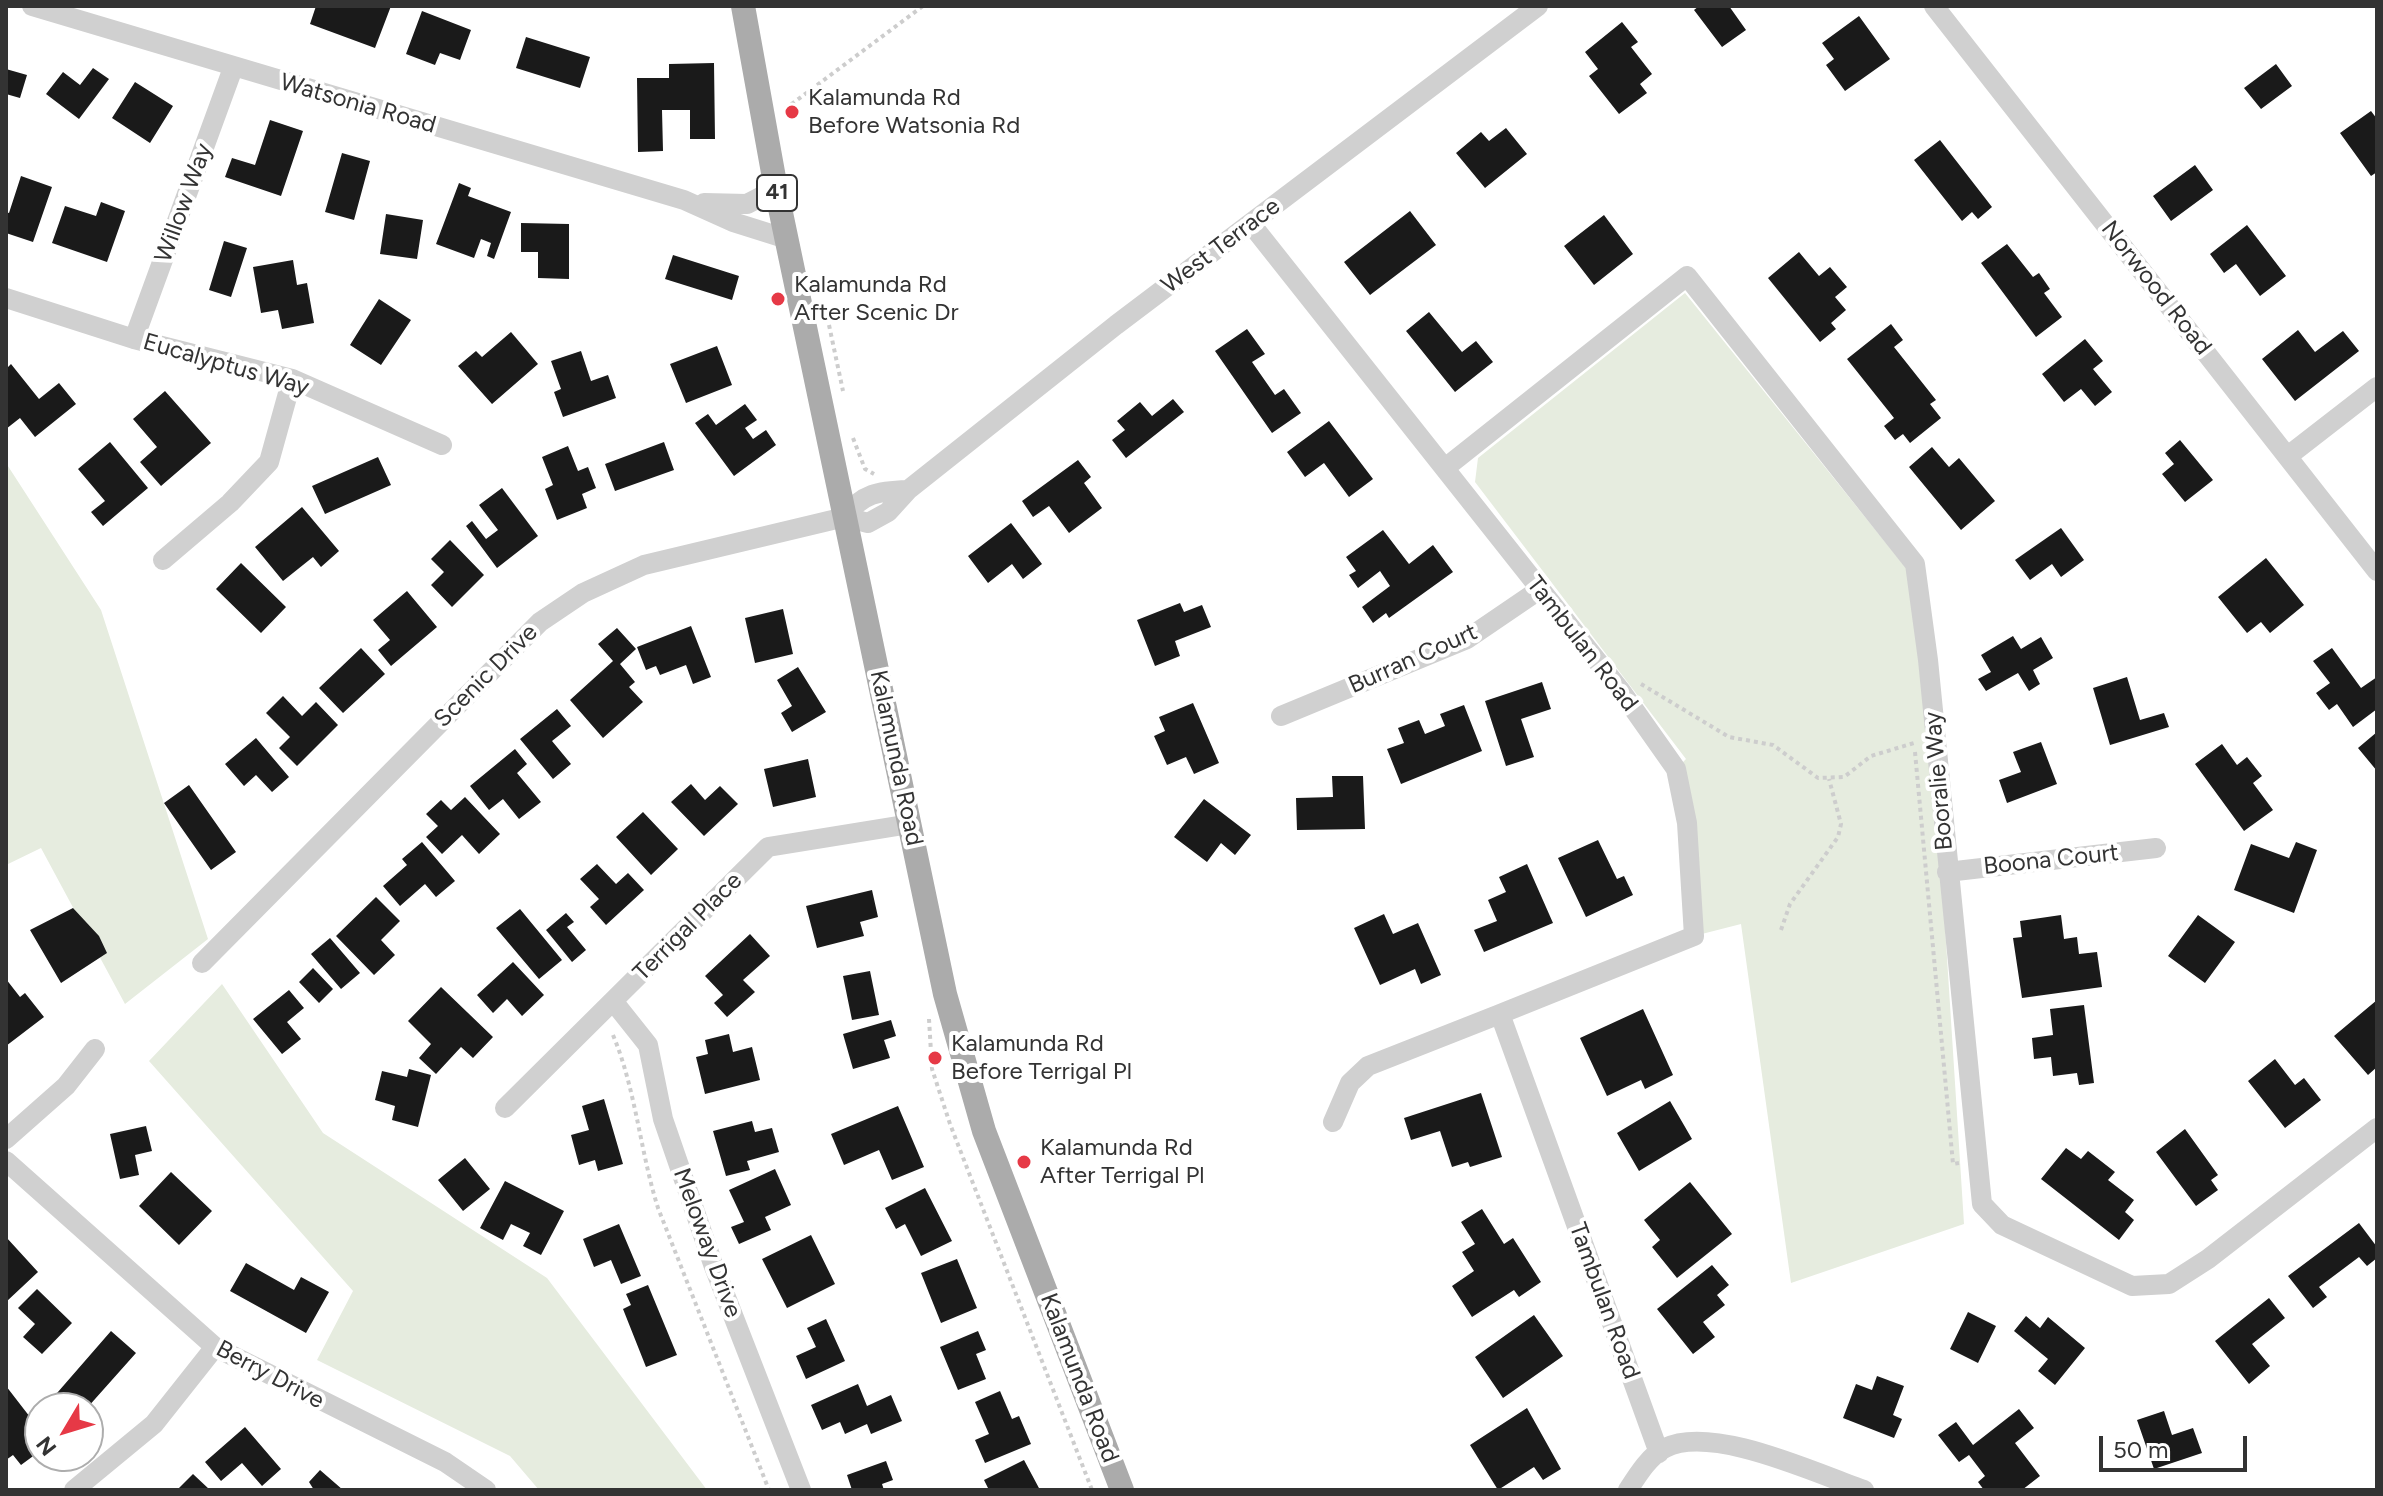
<!DOCTYPE html>
<html>
<head>
<meta charset="utf-8">
<style>
  body { margin:0 }
  #map { position:relative; width:2383px; height:1496px; overflow:hidden; background:#fff; font-family:Figtree,sans-serif }
  canvas { display:block }
  .frame { position:absolute; inset:0; border:8px solid #333; pointer-events:none }
  .north { position:absolute; left:24px; top:1392px; width:80px; height:80px; box-sizing:border-box; background:#fff; border:2px solid #adadad; border-radius:50%; rotate:232deg; font-size:22px; font-weight:700; line-height:32px; text-align:center; color:#333 }
  .north::after { content:''; display:block; margin:auto; width:28px; height:36px; background:#e63946; clip-path:polygon(50% 0,100% 100%,50% 72%,0 100%) }
  .scale { position:absolute; left:2099px; top:1436px; width:148px; height:36px; box-sizing:border-box; border:4px solid #333; border-top:0; padding-left:10px; font-size:24px; line-height:28px; white-space:nowrap; color:#333; -webkit-text-stroke:6px #fff; paint-order:stroke }
</style>
</head>
<body>
<div id="map">
<canvas width="2383" height="1496"></canvas>
<div class="frame"></div>
<div class="north">N</div>
<div class="scale">50 m</div>
</div>
<script>
const context = document.querySelector('canvas').getContext('2d');
context.lineJoin = 'round';
function fill(path, color) { context.fillStyle = color; context.fill(path, 'evenodd'); }
function stroke(path, color, width, dash) { context.strokeStyle = color; context.lineWidth = width; context.lineCap = dash ? 'butt' : 'round'; context.setLineDash(dash || []); context.stroke(path); }
function label(font, color, halo, rows, align = 'center') {
  context.font = font + ' Figtree,sans-serif'; context.lineWidth = 8; context.setLineDash([]); context.textBaseline = 'middle'; context.strokeStyle = halo; context.fillStyle = color; for (const [text, x, y, turn = 0] of rows) {
    context.save(); context.translate(x, y); context.rotate((+turn || 0) * Math.PI / 180); context.textAlign = isNaN(turn) ? turn : align; if (halo) context.strokeText(text, 0, 0); context.fillText(text, 0, 0); context.restore();
  }
}
fill(new Path2D(`
  M1685,293L1906,568L1928,660L1964,1224L1791,1283L1741,924L1694,936L1676,769L1686,759L1475,482L1478,458Z
  M6,463L101,610L208,939L125,1004L41,848L6,865Z
  M222,984L323,1133L547,1278L707,1490H539L510,1456L317,1360L353,1291L149,1061Z`), '#e6ecdf');
fill(new Path2D(`
  M316,6L346,7L391,6L375,48L310,24Z
  M1699,6H1729L1746,30L1722,47L1694,10Z
  M422,11L471,30L460,60L440,53L435,65L406,54Z
  M1859,16L1890,59L1845,91L1826,65L1834,59L1822,43Z
  M1622,22L1638,42L1631,47L1652,74L1640,84L1647,93L1619,114L1589,76L1598,69L1585,52Z
  M526,37L590,57L580,88L516,68Z
  M714,63L715,139H690V110H662L663,151L638,152L637,78H669V64Z
  M2276,64L2292,86L2261,109L2244,88Z
  M93,68L109,79L79,119L46,94L63,72L80,85Z
  M6,69L27,75L20,98L6,94Z
  M135,82L173,106L150,143L112,118Z
  M2371,111L2377,119V172L2371,176L2340,133Z
  M270,120L303,131L281,196L225,177L232,158L255,165Z
  M1506,128L1527,154L1485,188L1456,153L1481,132L1489,141Z
  M1940,140L1992,207L1978,219L1972,212L1962,221L1914,160Z
  M342,153L370,161L354,220L325,212Z
  M2195,165L2213,190L2171,221L2153,196Z
  M21,176L52,187L33,242L6,233V212L9,213Z
  M459,183L471,188L468,196L511,212L494,259L487,256L491,243L481,239L474,258L436,244Z
  M101,202L125,211L107,262L52,243L65,206L96,216Z
  M1410,211L1436,245L1370,295L1344,262Z
  M386,214L423,220L417,259L380,254Z
  M1604,215L1633,254L1594,285L1564,246Z
  M521,223L569,224V279L538,278V252H521Z
  M2247,225L2286,276L2260,296L2236,264L2224,273L2210,254Z
  M224,241L247,248L231,297L209,290Z
  M2007,244L2033,277L2039,273L2050,289L2044,293L2062,317L2036,337L1981,263Z
  M1799,252L1819,276L1830,267L1847,287L1835,297L1846,310L1831,323L1836,329L1820,342L1768,278Z
  M673,255L739,276L732,300L665,279Z
  M293,260L297,285L307,283L314,323L282,329L278,310L261,313L253,267Z
  M379,299L411,320L381,365L350,345Z
  M1429,312L1462,352L1476,341L1493,362L1455,392L1406,331Z
  M1891,324L1903,340L1894,347L1936,400L1930,404L1941,418L1910,443L1903,434L1895,440L1884,426L1894,418L1847,359Z
  M1247,329L1265,354L1252,362L1275,395L1284,389L1301,413L1272,433L1215,351Z
  M2298,330L2315,352L2343,331L2359,351L2295,401L2262,359Z
  M511,332L538,364L492,404L458,366L476,351L482,357Z
  M2085,339L2103,361L2093,369L2112,392L2095,406L2081,389L2064,402L2042,374Z
  M717,346L732,385L686,403L670,364Z
  M581,351L591,381L608,375L616,398L563,417L554,392L561,389L551,361Z
  M11,364L39,399L59,383L76,404L35,437L20,418L6,429V369Z
  M165,391L211,443L161,486L140,462L157,447L133,419Z
  M1173,399L1184,412L1126,458L1112,440L1125,430L1117,421L1140,402L1152,416Z
  M745,404L757,420L745,428L753,439L766,430L776,445L734,476L695,423L708,414L716,425Z
  M1329,421L1373,479L1349,497L1324,463L1305,477L1287,452Z
  M2180,440L2213,480L2185,502L2162,474L2174,464L2165,453Z
  M110,442L148,488L103,526L91,512L105,501L78,469Z
  M664,442L674,470L615,491L605,464Z
  M568,446L578,471L588,467L596,488L582,494L587,508L557,520L545,489L553,485L542,457Z
  M1932,447L1949,467L1959,458L1995,501L1961,530L1909,467Z
  M378,457L391,485L325,514L312,486Z
  M1078,460L1091,477L1084,483L1102,508L1069,533L1049,506L1033,517L1022,501Z
  M502,488L538,536L497,568L466,526L472,521L486,539L498,530L479,505Z
  M302,507L339,551L321,567L313,557L283,581L255,547Z
  M1011,523L1042,564L1023,579L1012,564L988,583L968,556Z
  M2061,528L2084,560L2061,577L2052,564L2030,580L2015,560Z
  M1383,530L1409,564L1433,545L1453,572L1389,618L1386,613L1373,623L1362,607L1390,586L1380,571L1358,588L1349,575L1356,571L1346,557Z
  M450,540L484,575L452,607L431,585L444,572L431,559Z
  M2266,558L2304,605L2270,633L2261,622L2247,633L2218,597Z
  M241,563L286,607L261,633L216,589Z
  M407,591L437,627L391,666L378,650L390,640L373,620Z
  M1180,603L1184,612L1202,605L1211,627L1175,641L1180,656L1155,666L1137,620Z
  M783,609L793,654L755,663L745,618Z
  M691,626L711,677L693,684L686,665L660,675L656,666L646,670L637,647Z
  M617,628L636,649L620,664L635,682L629,687L643,702L603,738L570,700L613,661L598,644Z
  M2013,636L2021,649L2041,637L2053,658L2033,670L2040,684L2029,691L2018,673L1986,691L1978,679L1991,672L1981,655Z
  M361,648L385,674L343,713L319,688Z
  M2332,648L2361,688L2377,677V709L2353,727L2337,704L2329,710L2316,693L2330,683L2313,661Z
  M798,667L826,712L792,732L781,713L792,706L777,680Z
  M2127,677L2140,720L2164,713L2169,727L2110,745L2093,688Z
  M1542,682L1551,709L1521,719L1534,757L1506,766L1485,701Z
  M283,696L302,716L316,702L338,725L297,766L279,748L290,737L266,713Z
  M1193,703L1219,763L1194,774L1186,757L1167,765L1154,736L1165,731L1159,717Z
  M1464,705L1482,751L1401,784L1387,749L1404,743L1398,728L1419,720L1425,734L1445,726L1440,714Z
  M557,709L571,726L552,741L571,764L553,779L520,739Z
  M2377,732V771L2358,748Z
  M256,738L289,777L272,792L256,775L244,786L225,764Z
  M2041,742L2057,784L2007,803L1999,780L2021,772L2013,752Z
  M2222,744L2237,765L2247,757L2262,776L2253,783L2273,810L2244,831L2195,764Z
  M515,749L527,764L517,773L541,802L519,819L503,799L489,810L470,786Z
  M808,759L816,797L773,807L764,769Z
  M1332,776H1363L1365,829L1297,830L1296,798L1333,797Z
  M691,784L705,800L720,786L738,804L704,836L671,802Z
  M189,785L236,852L211,870L164,803Z
  M465,797L500,834L479,854L462,835L442,854L426,837L438,826L426,814L441,800L451,810Z
  M1204,799L1251,835L1235,855L1221,843L1207,862L1174,837Z
  M643,812L678,849L651,875L616,837Z
  M1598,840L1617,879L1624,876L1633,895L1586,917L1558,858Z
  M422,842L455,881L436,897L425,884L400,906L383,886L407,865L402,859Z
  M2296,842L2317,850L2294,913L2234,890L2251,844L2289,858Z
  M597,864L616,884L628,873L644,890L606,925L590,907L599,899L580,879Z
  M1527,864L1553,923L1484,952L1474,930L1497,921L1488,900L1506,892L1499,877Z
  M872,890L878,917L860,922L864,936L817,948L806,906Z
  M376,897L400,921L381,940L395,955L374,975L336,936Z
  M73,908L99,936L107,953L61,983L30,930Z
  M520,909L562,960L539,979L496,928Z
  M566,913L574,922L567,927L586,950L572,962L546,930Z
  M1384,914L1393,934L1418,923L1441,975L1421,984L1415,969L1380,985L1354,928Z
  M2061,915L2064,939L2077,937L2079,954L2097,952L2102,987L2022,998L2013,938L2022,937L2020,921Z
  M2198,915L2235,942L2205,983L2168,956Z
  M750,934L770,956L743,980L755,992L727,1017L714,1003L723,995L705,976Z
  M330,938L360,973L341,989L311,954Z
  M513,962L544,995L522,1016L507,999L493,1013L477,995Z
  M313,968L333,989L319,1003L299,982Z
  M870,971L879,1015L852,1020L843,976Z
  M6,979L20,997L25,993L44,1017L6,1046Z
  M441,987L493,1037L473,1058L461,1047L436,1074L419,1058L431,1044L408,1021Z
  M289,990L304,1008L287,1022L301,1039L282,1054L253,1019Z
  M2377,1000V1067L2368,1075L2334,1036Z
  M2084,1005L2094,1083L2079,1085L2077,1073L2053,1076L2051,1057L2034,1059L2032,1038L2053,1035L2050,1009Z
  M1643,1009L1673,1075L1645,1089L1641,1080L1607,1096L1580,1038Z
  M891,1020L896,1036L884,1040L890,1058L853,1069L843,1034Z
  M729,1034L733,1052L752,1047L760,1080L705,1094L696,1057L708,1054L705,1040Z
  M2275,1059L2295,1085L2304,1078L2321,1100L2285,1128L2248,1081Z
  M409,1069L431,1075L418,1127L392,1120L395,1106L375,1100L382,1071L407,1077Z
  M1481,1093L1502,1157L1470,1167L1468,1162L1452,1167L1440,1131L1411,1140L1404,1118Z
  M604,1099L623,1164L598,1171L595,1160L579,1165L571,1135L589,1130L582,1106Z
  M1670,1101L1692,1139L1639,1171L1617,1133Z
  M898,1106L924,1167L892,1180L879,1150L844,1165L831,1134Z
  M752,1121L755,1132L772,1128L779,1152L747,1161L750,1170L726,1176L713,1131Z
  M146,1126L152,1151L135,1155L139,1175L120,1179L110,1134Z
  M2185,1129L2218,1175L2211,1180L2218,1190L2196,1206L2156,1152Z
  M2066,1148L2081,1159L2088,1151L2115,1172L2108,1180L2134,1200L2125,1212L2134,1220L2119,1240L2041,1179Z
  M465,1158L490,1189L463,1211L438,1180Z
  M775,1169L791,1205L765,1217L771,1230L739,1244L731,1227L744,1222L729,1190Z
  M171,1172L212,1211L179,1245L139,1206Z
  M505,1181L564,1211L541,1255L523,1246L530,1233L511,1224L503,1240L480,1228Z
  M1690,1182L1732,1234L1677,1278L1652,1247L1660,1240L1644,1220Z
  M925,1188L952,1241L921,1256L905,1224L896,1229L885,1208Z
  M1482,1209L1504,1244L1513,1238L1541,1282L1519,1297L1514,1290L1472,1317L1452,1286L1474,1271L1462,1252L1475,1244L1461,1222Z
  M2359,1223L2377,1247V1258L2367,1266L2359,1257L2319,1287L2327,1297L2313,1308L2288,1276Z
  M619,1224L641,1276L621,1284L611,1260L594,1267L583,1239Z
  M811,1235L835,1284L787,1308L762,1259Z
  M6,1237L38,1272L6,1302Z
  M957,1259L977,1308L941,1323L921,1273Z
  M246,1263L294,1290L301,1277L329,1292L306,1333L230,1291Z
  M1712,1265L1729,1285L1717,1295L1725,1305L1703,1322L1715,1337L1693,1354L1657,1309Z
  M648,1285L677,1355L646,1367L623,1309L631,1305L626,1294Z
  M37,1289L72,1323L42,1354L23,1337L35,1324L18,1308Z
  M2269,1298L2285,1318L2252,1344L2270,1366L2249,1384L2215,1341Z
  M1968,1312L1996,1326L1978,1363L1950,1349Z
  M1534,1315L1563,1356L1503,1398L1475,1357Z
  M2026,1316L2040,1328L2048,1317L2085,1348L2055,1385L2038,1371L2048,1359L2014,1331Z
  M826,1319L845,1361L806,1379L796,1356L816,1347L807,1328Z
  M111,1331L136,1353L87,1408H44Z
  M978,1331L986,1350L976,1354L986,1379L958,1390L940,1347Z
  M1877,1376L1904,1386L1893,1415L1902,1419L1894,1438L1843,1418L1856,1384L1872,1390Z
  M858,1384L867,1406L891,1395L902,1421L871,1434L867,1424L845,1434L840,1422L822,1430L811,1405Z
  M6,1386L40,1430V1451L21,1465L13,1455L6,1460Z
  M1000,1391L1012,1419L1019,1416L1031,1444L985,1463L975,1440L989,1434L975,1402Z
  M1527,1408L1561,1469L1543,1480L1534,1467L1498,1490L1470,1445Z
  M2019,1409L2034,1428L2015,1443L2040,1476L2022,1490H1984L1978,1482L1985,1476L1969,1455L1959,1462L1938,1435L1956,1422L1973,1445Z
  M2164,1411L2172,1435L2193,1428L2202,1453L2154,1469L2137,1420Z
  M245,1427L281,1469L262,1486L242,1463L221,1481L205,1462Z
  M1024,1460L1040,1490H989L984,1480Z
  M886,1461L893,1480L882,1484L884,1490H852L847,1475Z
  M320,1470L343,1490H314L309,1482Z
  M193,1474L210,1490H177Z`), '#1a1a1a');
stroke(new Path2D(`
  M785,109L923,6
  M829,325L843,391
  M853,438L865,469L874,474
  M1641,684L1729,737L1773,745L1818,778L1844,777L1871,756L1914,743
  M1915,752L1953,1164L1959,1163
  M1781,930L1790,904L1838,837L1841,824L1829,779
  M929,1019L932,1069L950,1124L1092,1490
  M613,1035C636,1090 640,1151 658,1208L769,1490`), '#cdcdcd', 4, [4, 4]);
stroke(new Path2D(`
  M32,6L684,200L733,222L787,239
  M1934,6L2377,571
  M704,203L747,204L776,189
  M1251,224L1621,691L1676,769L1687,823L1694,936L1500,1014L1659,1453
  M6,298L134,339L292,379L442,445
  M134,339L233,68
  M2288,456L2377,387
  M1445,468L1687,276L1915,564L1928,660L1982,1204L2002,1225L2132,1286L2169,1284L2208,1259L2377,1128
  M845,517C862,493 879,491 908,490
  M163,560L230,503L269,462L292,379
  M1281,716L1467,639L1539,590
  M1947,872L2156,848
  M202,963L540,622L583,593L644,565L845,517L868,523L888,512L908,490L1116,325L1538,6
  M613,1001L648,1045L663,1119L713,1264L801,1490
  M505,1108L768,847L910,824
  M1333,1122L1350,1083L1368,1066L1500,1014
  M6,1139L66,1086L95,1049
  M6,1161L215,1347L445,1462L486,1490
  M74,1490L154,1424L215,1347
  M1628,1490C1637,1476 1649,1456 1665,1448C1712,1424 1817,1474 1864,1490`), '#d0d0d0', 20);
stroke(new Path2D(`
  M743,6L776,189L945,994L984,1131L1122,1490`), '#ababab', 24);
for (const [x, y, r, color] of [
  [792,112,8,"#e63946"],
  [778,299,8,"#e63946"],
  [935,1058,8,"#e63946"],
  [1024,1162,8,"#e63946"]
]) { const dot = new Path2D(); dot.arc(x, y, r, 0, 2 * Math.PI); context.fillStyle = color; context.fill(dot); stroke(dot, '#fff', 3); }
for (const [x, y, w] of [
  [777,193,40]
]) { const box = new Path2D(); box.roundRect(x - w / 2, y - 18, w, 36, 6); context.fillStyle = '#fff'; context.fill(box); stroke(box, '#333', 2); }
label('bold 22px', '#333', null, [
  ["41",777,193]
]);
label('24px', '#333', '#fff', [
  ["Kalamunda Rd",808,98],
  ["Before Watsonia Rd",808,126],
  ["Kalamunda Rd",794,285],
  ["After Scenic Dr",794,313],
  ["Kalamunda Rd",951,1044],
  ["Before Terrigal Pl",951,1072],
  ["Kalamunda Rd",1040,1148],
  ["After Terrigal Pl",1040,1176]
], 'left');
label('24px', '#333', '#fff', [
  ["Watsonia Road",358,104,16],
  ["Willow Way",184,203,-70],
  ["West Terrace",1221,246,-37],
  ["Norwood Road",2156,288,52],
  ["Eucalyptus Way",226,365,16],
  ["Tambulan Road",1582,644,52],
  ["Burran Court",1413,659,-24],
  ["Scenic Drive",486,676,-45],
  ["Kalamunda Road",896,758,78],
  ["Booralie Way",1939,781,-95],
  ["Boona Court",2051,860,-6],
  ["Terrigal Place",688,927,-45],
  ["Meloway Drive",707,1243,70],
  ["Tambulan Road",1604,1301,70],
  ["Berry Drive",270,1375,28],
  ["Kalamunda Road",1079,1378,69]
]);
</script>
</body>
</html>
